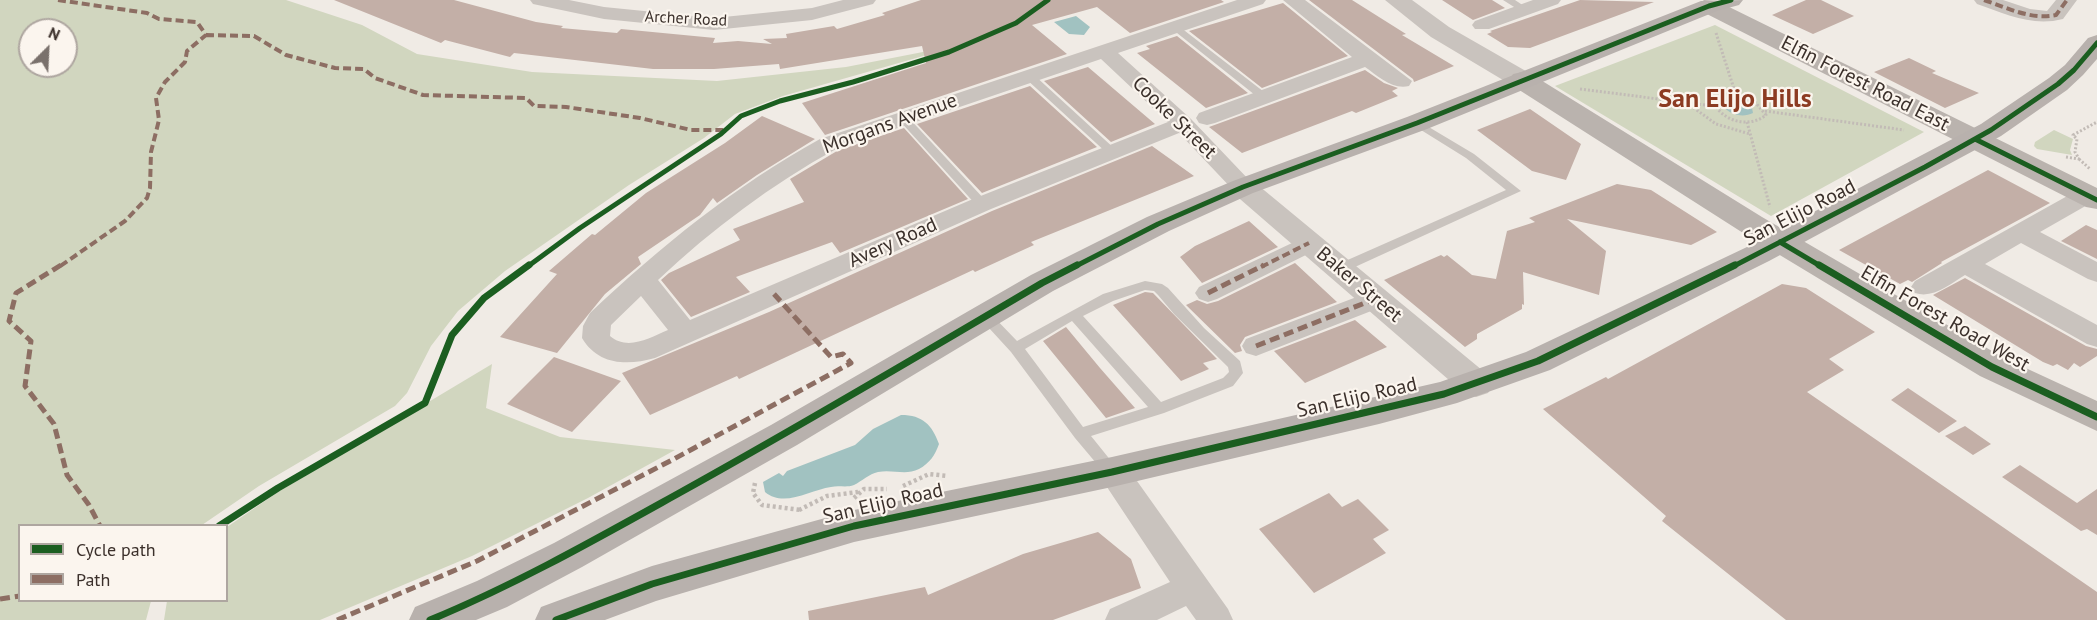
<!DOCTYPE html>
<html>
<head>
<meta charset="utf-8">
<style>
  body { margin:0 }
  #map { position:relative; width:2097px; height:620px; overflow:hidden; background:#f0ebe5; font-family:"PT Sans",sans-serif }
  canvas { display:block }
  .legend { position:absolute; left:18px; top:524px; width:210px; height:78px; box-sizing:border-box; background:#fbf5ee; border:2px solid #aea6a0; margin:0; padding:8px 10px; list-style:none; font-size:18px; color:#3b302b }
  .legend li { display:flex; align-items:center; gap:12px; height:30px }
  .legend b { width:30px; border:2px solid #aea6a0 }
  .north { position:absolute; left:18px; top:18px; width:60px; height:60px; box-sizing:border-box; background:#fbf5ee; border:2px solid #aea6a0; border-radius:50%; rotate:24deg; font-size:16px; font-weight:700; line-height:24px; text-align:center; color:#3b302b }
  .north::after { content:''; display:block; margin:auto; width:21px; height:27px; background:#7a716c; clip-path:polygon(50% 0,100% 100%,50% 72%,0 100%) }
</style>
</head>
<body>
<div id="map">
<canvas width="2097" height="620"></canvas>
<ul class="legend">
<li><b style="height:8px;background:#1b5e20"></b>Cycle path</li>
<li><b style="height:8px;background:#8d6e63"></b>Path</li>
</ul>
<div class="north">N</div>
</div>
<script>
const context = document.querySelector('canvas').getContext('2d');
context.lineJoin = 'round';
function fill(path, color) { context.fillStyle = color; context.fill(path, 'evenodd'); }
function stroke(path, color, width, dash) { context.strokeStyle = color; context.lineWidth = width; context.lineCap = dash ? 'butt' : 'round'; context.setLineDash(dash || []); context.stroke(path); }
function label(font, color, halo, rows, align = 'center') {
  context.font = font + ' "PT Sans",sans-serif'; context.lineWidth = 4.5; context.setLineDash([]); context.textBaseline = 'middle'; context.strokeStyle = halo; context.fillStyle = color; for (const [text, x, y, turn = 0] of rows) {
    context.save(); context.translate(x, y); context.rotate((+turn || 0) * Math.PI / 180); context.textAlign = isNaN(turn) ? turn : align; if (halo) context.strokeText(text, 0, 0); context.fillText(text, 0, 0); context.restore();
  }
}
fill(new Path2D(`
  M0,0H286L362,25L417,54L532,72L717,81L846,67L969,43L783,96L735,114L704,138L629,185L505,271L458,311L431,346L407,393L395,406L259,486L202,525L20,526V600L151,601L146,620H0ZM30,30H66V66H30Z
  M1715,25L1924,132L1771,216L1555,86Z
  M2054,130L2073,139L2070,150L2072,155L2037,149L2034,146L2035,142Z
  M492,364L486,408L560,437L675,450L588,498L472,556L320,620H164L167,601L226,600L227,527L278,492Z`), '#d1d6bf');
fill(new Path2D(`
  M1076,16L1090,27L1084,35L1069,34L1054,22Z
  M1727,100L1741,101L1752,108L1753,113C1743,118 1730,115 1723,106Z
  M901,415C923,415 932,425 939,444C935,455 930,463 919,469C905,476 893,469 878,472C869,474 862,481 854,485C846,488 839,485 831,487C810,490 784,508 765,492L763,482L779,473L783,476L787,471L855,445L873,429Z`), '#a1c2c1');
fill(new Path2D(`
  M334,0H454L536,22L563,26L561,28L617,33L621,29L715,38L713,43L738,41L772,44L763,39L787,38L786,34L834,26L837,29L885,15L882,13L921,0H1221L1224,2L1130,33L1097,7L1032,25L1067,54L825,135L802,103L926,63L922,46L780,69L779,64L714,69H653L514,53L510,57L445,40L441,43Z
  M1309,0H1352L1406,34L1402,35L1454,66L1414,82L1413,79Z
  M1442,0H1492L1505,8L1473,20Z
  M1580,0L1654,2L1530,48L1508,47L1487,34L1492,32L1490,31Z
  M1806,0H1821L1854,16L1813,34L1772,15Z
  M1283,3L1348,56L1262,88L1189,31Z
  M1177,36L1248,93L1206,108L1137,53L1150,49L1146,46Z
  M1909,58L1936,71L1932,73L1979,93L1945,108L1874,72Z
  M1088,67L1155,124L1111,142L1044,81Z
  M1365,70L1384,83L1398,88L1392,91L1398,96L1356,113L1352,111L1242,153L1209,127Z
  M1030,86L1097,147L982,193L917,124Z
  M1530,109L1581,144L1566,180L1532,171L1477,130Z
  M762,116L815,139L757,175L717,203L713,198L700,215L638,257L641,264L605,294L557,353L500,337L557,274L549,271L592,234L595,235L646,193L725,143Z
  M904,128L968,199L840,253L832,242L736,277L750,292L691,317L661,280L669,273L740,240L733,229L804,202L790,179L837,151Z
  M1152,146L1194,176L1031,242L1034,245L975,272L973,270L739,379L737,376L650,415L622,373L769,312L992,211Z
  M1988,170L2050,203L1941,262L1942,263L1912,282L1908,280L1900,284L1839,250Z
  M1617,184L1651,190L1717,232L1691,245L1567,219L1606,251L1599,295L1523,272L1524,305L1522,304V309L1477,334V339L1465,347L1384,280L1441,255L1444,257L1447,255L1472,275L1496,279L1507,231L1535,222L1529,218Z
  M1249,221L1278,247L1202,283L1180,257L1195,246Z
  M2086,225L2097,230V259L2061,241Z
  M1295,263L1337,302L1245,337L1240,345L1242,351L1235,353L1186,305L1197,300L1207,304L1218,301Z
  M1965,278L2086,346L2097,349V356L2080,367L2074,363L2068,370L2057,364L2053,366L2043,362L1933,295Z
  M1782,284L1806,288L1875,332L1829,359L1844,370L1807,392L2097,592V620H1786L1662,521L1666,516L1543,409L1606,377L1608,379Z
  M1145,292L1153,293L1217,359L1203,363L1209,369L1181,381L1113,305Z
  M1355,320L1387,347L1305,383L1274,351Z
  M1066,327L1100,368L1135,408L1106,418L1043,341Z
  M554,357L621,381L572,432L507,404Z
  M1908,388L1957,421L1939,433L1891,400Z
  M1965,426L1991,444L1973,455L1945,436Z
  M2020,465L2077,503L2097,489V535L2087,529L2081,531L2002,477Z
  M1329,493L1342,507L1358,499L1389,530L1373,539L1386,553L1314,593L1259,529Z
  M1098,532L1131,559L1141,588L1053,620H809L808,611L925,587L928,595L1023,554Z`), '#c3afa7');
stroke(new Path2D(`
  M1716,33L1736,95
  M1580,89L1713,106
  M1727,95L1755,102L1766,115C1749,129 1721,121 1713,101L1720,96Z
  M1687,103L1716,124L1750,134
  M1765,111L1904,130
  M1747,122L1770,207
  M2066,157L2079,159L2075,152L2077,139L2073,135L2097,122
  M2079,159L2090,169`), '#c2bbb6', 3, [2, 2]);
stroke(new Path2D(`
  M755,483L753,493L762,505L801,510
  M903,486L929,474L948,476
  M854,498L864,489H887
  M799,510L827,496L858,492`), '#c2bbb6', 4.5, [3, 3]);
fill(new Path2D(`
  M1503,0H1515L1530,10L1522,12Z
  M1176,24L1268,95V99H1260L1172,29V25Z
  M1029,73L1033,74L1116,150L1118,152L1116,154H1108L1025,78V74Z
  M903,115L907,116L986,201L988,204L986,207H978L899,120L897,118Z
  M1417,120L1474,154L1521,191L1344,272H1334L1332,269L1334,266L1506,190L1466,158L1413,125L1411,123Z
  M1145,281L1162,284L1168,288L1204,328L1240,361L1243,373L1233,386L1164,413L1091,436L1120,472L1117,476L1112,478L1107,476L1075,438L1011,352L978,316L985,311L990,313L1017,341L1103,294ZM1145,290L1154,291L1158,295L1174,314L1228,367L1229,372L1223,378L1161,402L1083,316L1113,301ZM1072,321L1148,407L1083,427L1025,349Z`), '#c9c3be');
fill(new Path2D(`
  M530,0H569L604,7L714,18L812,8L843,0H876L873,4L812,20L714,30L604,19L533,4Z
  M1237,0H1266L1263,4L1118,53L1191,119L1251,182L1255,187L1251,192L1243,194L1235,192L1179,133L991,209L655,358C627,366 598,365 582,338L583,326L590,313C661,246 735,186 820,139ZM1101,59L1168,122L973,199L690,320L658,280C712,229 771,185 836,149ZM641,296L668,330C649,338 628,351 610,336L611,325Z
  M1283,0H1305L1412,81L1409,86C1392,90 1378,76 1365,67L1215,123L1207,125L1199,123L1196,118L1199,113L1352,57Z
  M1533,0H1561L1558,4L1489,29H1475L1472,25L1475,21Z
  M1974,0H2003L2030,9L2047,11L2056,0H2077L2063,19C2032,27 2006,14 1977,4Z
  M2087,187L2097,192L2096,200L2040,232L2097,262V282L2088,279L2021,243L1985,264L2097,325V347L2087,344L1965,275C1950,284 1933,299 1915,293L1911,287L1915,281L2078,190Z
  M1309,235L1318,237L1322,243L1318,249L1217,299L1208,302L1199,299L1195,293L1199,287Z
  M1375,290L1384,292L1388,299L1384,306L1256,356L1246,353L1242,346L1246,339Z
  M1112,460L1123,463L1137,481L1228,609L1233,620H1196L1186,606L1157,620H1105L1110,609L1170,582L1097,472L1101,463Z`), '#c9c3be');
fill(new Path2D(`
  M1385,0H1412L1449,27L1531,74L1535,80L1531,86L1522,88L1513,86L1431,37Z
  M1243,178L1253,181L1488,375L1494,384L1488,393L1476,397L1464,393L1233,193L1228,187L1233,181Z`), '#c9c3be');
fill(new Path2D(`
  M1704,0L1717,1L2097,188V209L2086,207L1701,11L1697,6Z
  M1522,72L1531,74L1762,217L2004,358L2097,401V431L1980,376L1740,231L1513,86L1509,80L1513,74Z`), '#bab3ae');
fill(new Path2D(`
  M1743,0L1739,5L1717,11L1427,129L1253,193L1169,231L1053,291L797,445L582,567L507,607L476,620H409L415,607L477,581L554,543L771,425L1031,275L1147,217L1233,181L1407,117L1701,1Z
  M2097,35V59L2083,75L2067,90L2001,136L1769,261L1550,370L1457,403L1379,424L1112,487L854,542L656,601L605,620H535L541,607L652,566L854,510L1112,457L1379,396L1440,382L1526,352L1747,247L1981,124L2049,78L2065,65L2088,38Z`), '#b8b1ad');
stroke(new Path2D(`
  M58,0L147,13L159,19L197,22L206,35L187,51L185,62L165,82L156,98L159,120L151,152L150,188L147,198L125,221L59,267
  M1984,0C2008,8 2030,20 2056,15L2067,0
  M206,35L254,36L286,55L335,68L364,69L375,78L423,95L526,98L534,106L566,107L640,118L691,130H724
  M1261,267L1309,243`), '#8d6e63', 4, [8, 4]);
stroke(new Path2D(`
  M61,265L16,293L9,321L31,341L25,386L54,424L67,475L89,505L100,526
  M1208,293L1264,265
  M1256,346L1375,299
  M0,599L20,596
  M337,620L477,561L672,460L851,363L843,354L831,357L774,294`), '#8d6e63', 5, [10, 5]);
stroke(new Path2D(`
  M1975,139L2097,200
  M1780,242L1822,267
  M527,267L580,228L721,134L741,116L780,101L853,82L949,52L1016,23L1048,0
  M1074,267L1158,224L1243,187L1417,123L1709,6L1731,0
  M1732,267L1925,167L1991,130L2058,84L2074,70L2097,43`), '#1b5e20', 5);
stroke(new Path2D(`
  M1819,265L1992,367L2097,417
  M219,526L278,488L425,403L452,335L484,298L529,265
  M430,620C517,584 598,538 681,492C802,425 922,354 1042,283L1077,265
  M556,620L652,584L854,526L1112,472L1444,394L1538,361L1735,265`), '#1b5e20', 7);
label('16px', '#3b302b', '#fbf5ee', [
  ["Archer Road",686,19,3]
]);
label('20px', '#3b302b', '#fbf5ee', [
  ["Elfin Forest Road East",1865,84,27],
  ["Cooke Street",1174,118,44],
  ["Morgans Avenue",890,124,-20],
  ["San Elijo Road",1800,213,-27],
  ["Avery Road",893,243,-24],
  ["Baker Street",1359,285,40],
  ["Elfin Forest Road West",1945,319,30],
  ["San Elijo Road",1357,398,-13],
  ["San Elijo Road",883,504,-13]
]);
label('bold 26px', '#8c3b22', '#fbf5ee', [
  ["San Elijo Hills",1735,100]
]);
</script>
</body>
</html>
